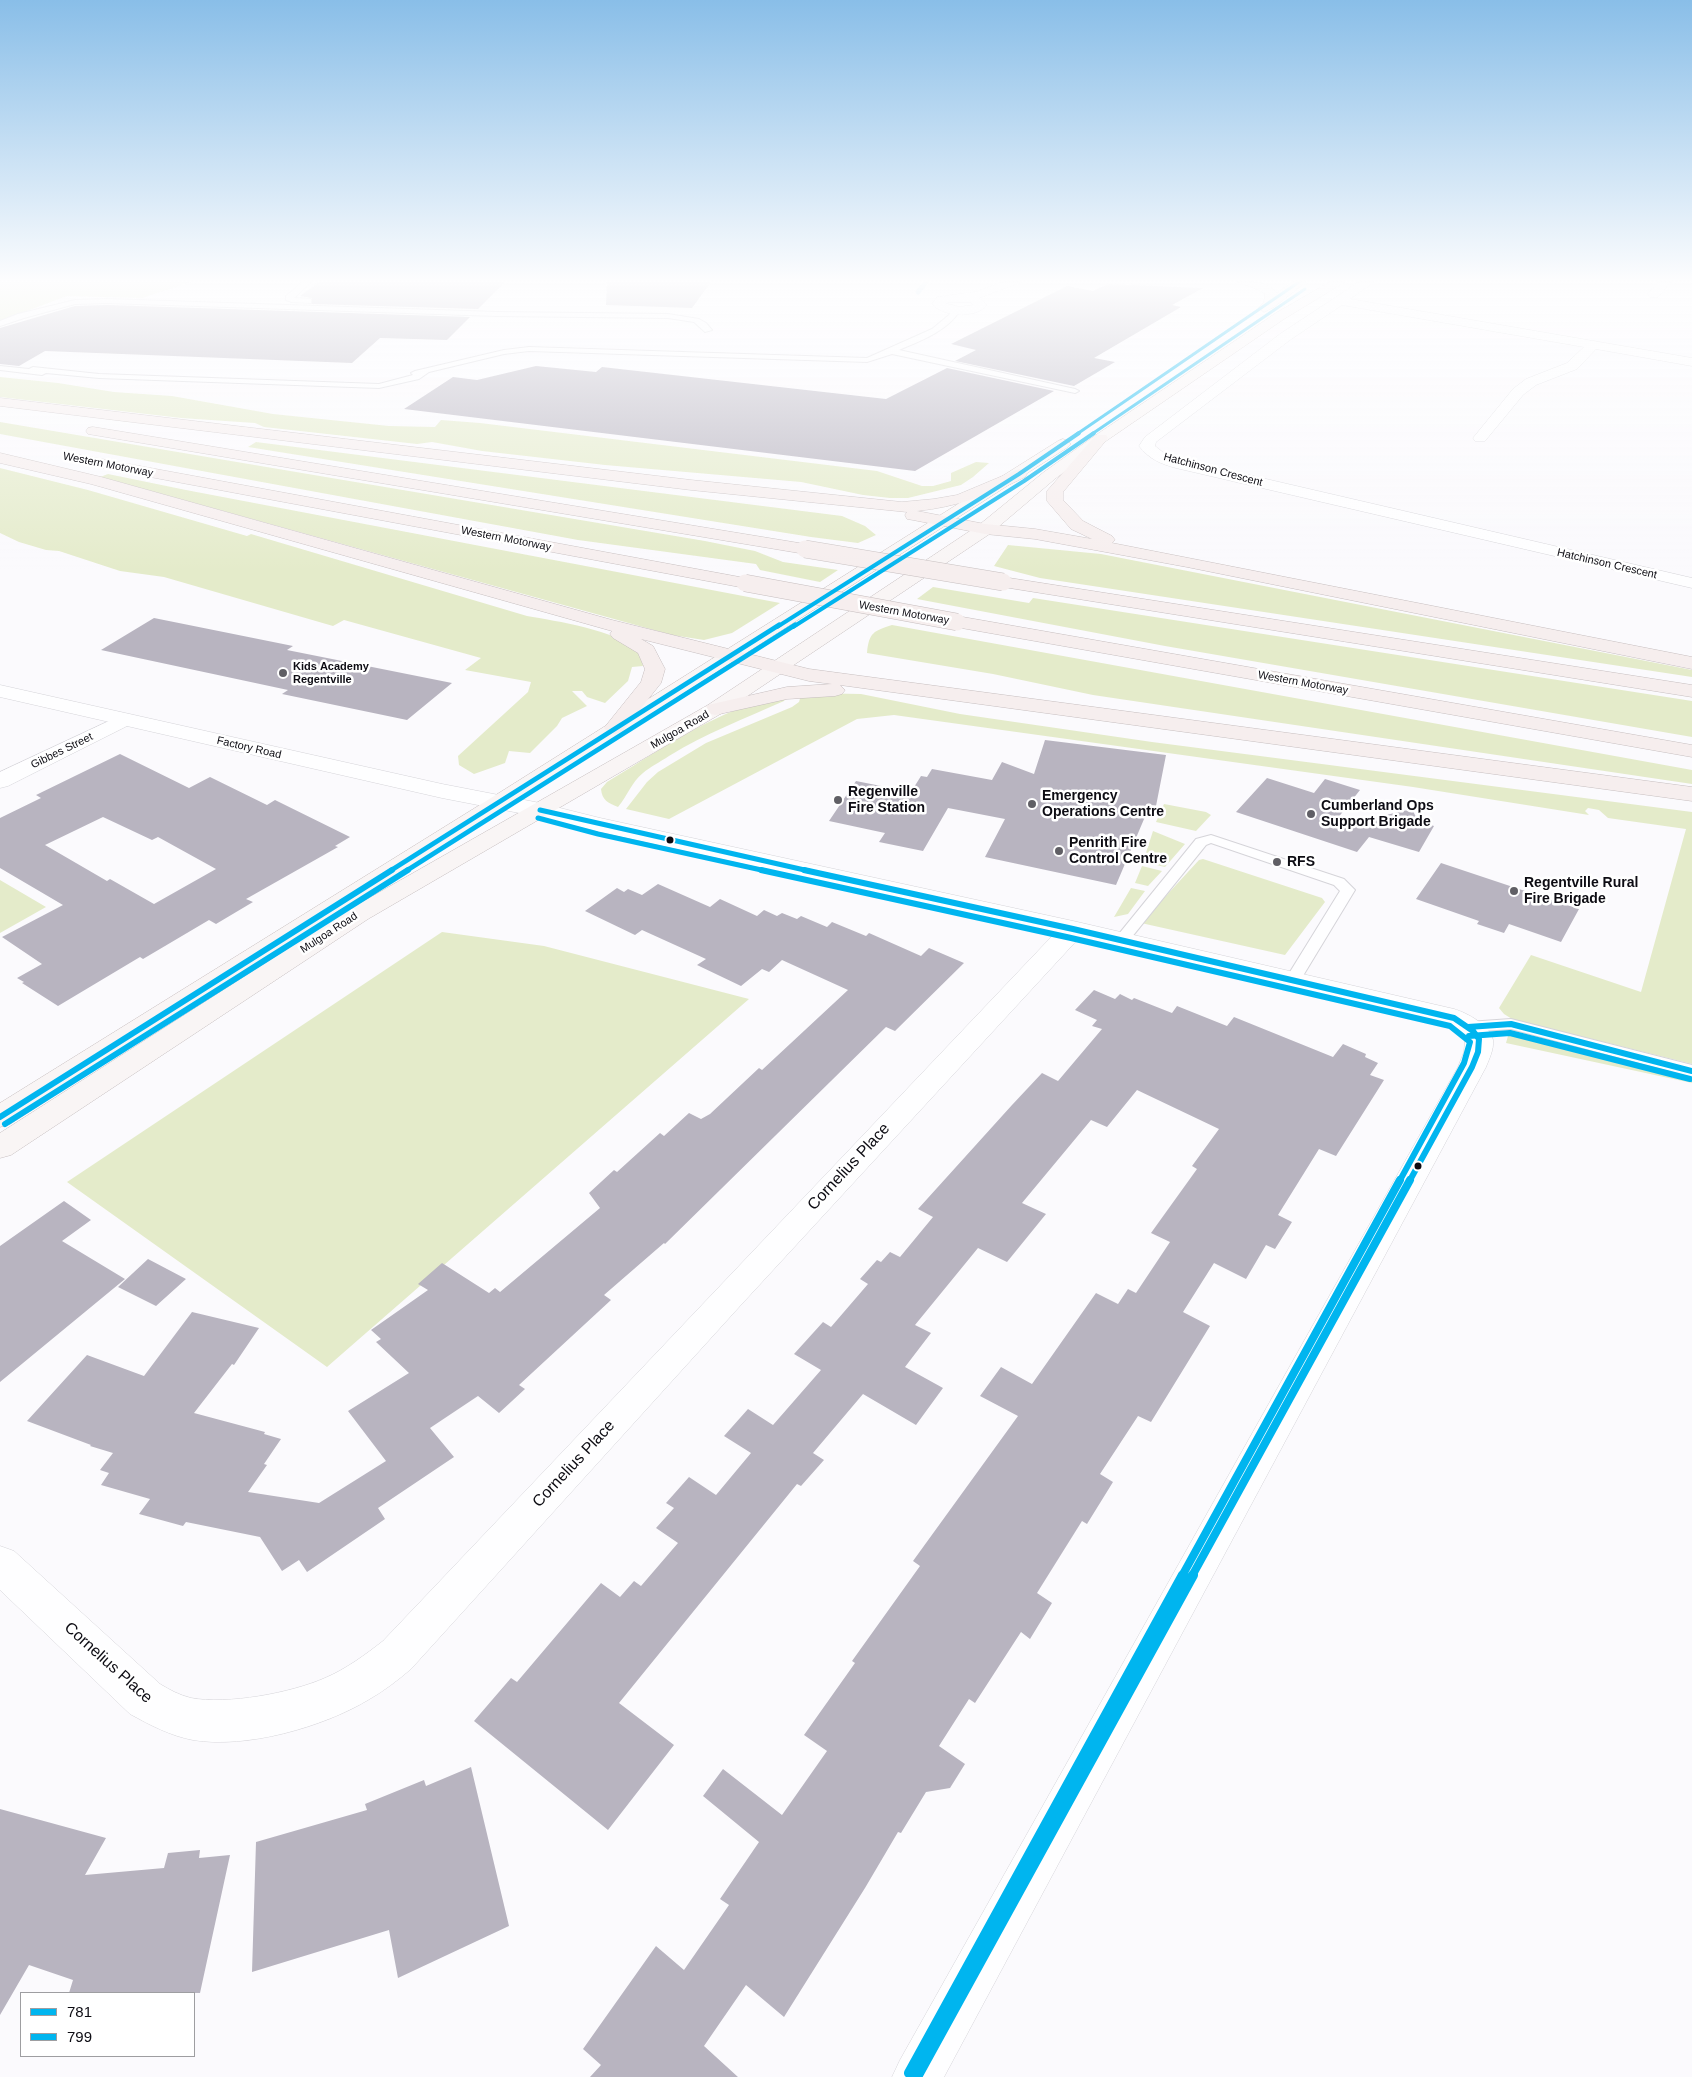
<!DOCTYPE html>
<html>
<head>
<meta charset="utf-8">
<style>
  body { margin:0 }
  #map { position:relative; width:1692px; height:2077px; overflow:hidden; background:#fbfafd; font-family:Helvetica,sans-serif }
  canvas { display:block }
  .legend { position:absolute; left:20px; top:1992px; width:175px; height:65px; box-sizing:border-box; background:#fff; border:1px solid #9e9ea1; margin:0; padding:6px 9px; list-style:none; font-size:15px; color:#0d0c13 }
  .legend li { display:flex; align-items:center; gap:10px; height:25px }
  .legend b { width:25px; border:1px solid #9e9ea1 }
</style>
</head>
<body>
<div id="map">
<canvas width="1692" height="2077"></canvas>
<ul class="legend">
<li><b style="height:6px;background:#00b5ef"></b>781</li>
<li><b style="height:6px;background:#00b5ef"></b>799</li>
</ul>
</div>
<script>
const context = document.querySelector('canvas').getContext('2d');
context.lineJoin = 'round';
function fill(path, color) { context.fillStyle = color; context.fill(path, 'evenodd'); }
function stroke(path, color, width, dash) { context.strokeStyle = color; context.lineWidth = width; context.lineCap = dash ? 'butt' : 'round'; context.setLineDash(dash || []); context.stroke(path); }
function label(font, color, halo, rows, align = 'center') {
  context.font = font + ' Helvetica,sans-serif'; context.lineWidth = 5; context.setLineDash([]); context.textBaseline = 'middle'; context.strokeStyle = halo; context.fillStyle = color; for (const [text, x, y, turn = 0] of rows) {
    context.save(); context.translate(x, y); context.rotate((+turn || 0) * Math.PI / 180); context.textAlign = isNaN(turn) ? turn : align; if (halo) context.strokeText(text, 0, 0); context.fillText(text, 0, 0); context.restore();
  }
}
fill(new Path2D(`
  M0,282H191L142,298L67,296L0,321Z
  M0,377L58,383L114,392L172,396L273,414L389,426L435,427L441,420L480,423L877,471L922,486H933L951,481V473L976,462L989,463L973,477L961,485L908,498H890L863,495L801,482L605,465L482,451L432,442L417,444L264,427L255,423L181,418L0,397Z
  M0,422L705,541L755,551L783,562L838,570L820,582L760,570L756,564L578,540L0,434Z
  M256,442L842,516L865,526L876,535L858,543L811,537L248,447Z
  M0,468L88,490L247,536L251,534L527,616C556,621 617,630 637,651C641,655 642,661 643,666L632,667L628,681L605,703L587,697L582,691H572L587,706L562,718L557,726L530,753L509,751L505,763L474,774L459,765L458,756L528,692L531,682L465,670L481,658L344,620L333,626L164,577L120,571L59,551L46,550L19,542L0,533Z
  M108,474L186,490L780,603L732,633L704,640L672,635L100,477Z
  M1008,545L1101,554L1692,670V677L1040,578L994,566Z
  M933,587L1029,603L1033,598L1692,701V737L1165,646L917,599Z
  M892,625L1692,770V784L1093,695L993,674L867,653C869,632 874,631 892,625Z
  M808,693L861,694L960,714L1152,742L1692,812V1064L1512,1019L1504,1014L1499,1008L1531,955L1641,992L1686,829L1608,818L1599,810L1588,808L1585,811L1589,815L1413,787L894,715L857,719L669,819L626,809L647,782L658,772L706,743L792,707L799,702L801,695Z
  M786,698L784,701C744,719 706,733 669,756C660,762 650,767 643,773C631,783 628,795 618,807C608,803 602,800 601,789L607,782C655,753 702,720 755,703C765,700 776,700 786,698Z
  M1164,804L1206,812L1211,815L1196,831L1156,822Z
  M1153,831L1185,844L1165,867L1143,862Z
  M1203,859L1322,898L1325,902L1285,955L1141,923L1199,860Z
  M1142,866L1162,871L1148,886L1135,883Z
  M0,880L46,907L0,933Z
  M1131,888L1145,891L1128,914L1114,917Z
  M442,932L544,946L749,999L327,1367L67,1182Z
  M1514,1033L1692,1076V1083L1506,1043L1508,1036Z`), '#e4ebca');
stroke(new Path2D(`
  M918,292L926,282`), '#9acce9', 5);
fill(new Path2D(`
  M319,282H505L478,309L312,304V298L300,296Z
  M607,282H711L692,308L606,305Z
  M1108,284L1203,288L1172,305L1181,307L1094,358L1115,362L1074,386L955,361L976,350L951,344L1067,286L1093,291Z
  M107,305L470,317L447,340L380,338L352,363L45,351L19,366L0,364V328L75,306Z
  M536,366L596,372L602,367L886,399L947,368L1054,391L915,471L404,409L453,377L477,380Z
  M154,618L293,646L287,650L452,683L407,720L282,694L288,690L101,650Z
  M1045,740L1166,755L1156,806L1150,805L1116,885L985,857L1005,819L948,808L923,851L879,842L885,833L829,821L856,781L911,792L921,776L927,777L932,769L992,780L1002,762L1034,774Z
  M120,754L189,788L210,777L267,805L275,800L350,837L335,846L338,847L246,899L253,902L216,924L209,920L143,959L140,957L58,1006L22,983L24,982L17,978L42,964L2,937L63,905L0,868V818L41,798L36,795ZM103,817L152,840L158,837L216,869L154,904L110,879L107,881L45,845Z
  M1267,778L1314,793L1325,779L1360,790L1330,828L1412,809L1418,821L1434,826L1419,852L1369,837L1357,852L1236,812Z
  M1441,863L1579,909L1561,942L1509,924L1504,933L1477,924L1479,921L1416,899Z
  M658,884L710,907L720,899L757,916L764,910L777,916L782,913L797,919L801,916L827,927L832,922L866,936L869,933L921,956L929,948L964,963L895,1031L886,1027L665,1244L664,1243L604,1295L611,1300L519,1385L525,1389L499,1413L478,1396L430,1428L454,1457L378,1508L385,1519L307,1572L299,1560L282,1571L260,1537L186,1522L183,1526L139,1514L150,1499L101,1485L109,1473L100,1470L113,1453L90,1446L91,1445L27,1421L87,1355L144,1376L192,1312L259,1328L234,1365L232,1364L194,1413L265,1432L264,1434L281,1439L264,1464L267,1465L248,1492L319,1503L386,1461L348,1411L409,1373L376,1342L381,1339L371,1330L428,1290L418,1284L442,1263L489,1293L495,1288L500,1292L600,1208L589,1193L614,1170L617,1172L660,1133L664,1136L689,1113L701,1119L710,1114L759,1068L762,1070L848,990L782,960L769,972L762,969L741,986L697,965L706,959L642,930L635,935L585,911L617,888L624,892L628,889L642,895Z
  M1094,990L1115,999L1120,994L1132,1000L1134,998L1172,1013L1177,1006L1227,1026L1234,1017L1333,1057L1343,1044L1366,1054L1365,1057L1378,1063L1370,1075L1384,1080L1336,1156L1319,1149L1278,1215L1292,1222L1275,1249L1266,1245L1246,1279L1214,1263L1183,1312L1210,1326L1151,1422L1138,1416L1100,1474L1113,1482L1087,1524L1082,1521L1037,1593L1052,1603L1030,1639L1021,1632L975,1703L969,1699L939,1746L965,1764L950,1788L926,1792L901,1833L898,1832L865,1888L784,2017L746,1985L704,2046L738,2077H590L601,2065L583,2049L656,1946L684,1970L729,1905L720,1899L759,1842L703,1796L723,1769L782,1815L827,1751L804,1735L855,1663L852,1661L920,1566L913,1561L1018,1416L980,1396L1001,1367L1032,1384L1096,1293L1118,1304L1128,1289L1136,1293L1170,1242L1151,1233L1197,1169L1192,1166L1219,1129L1137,1090L1107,1127L1091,1120L1022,1203L1046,1214L1007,1262L978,1248L915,1325L931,1333L905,1367L943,1388L916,1425L863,1394L813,1453L824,1460L801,1486L797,1484L619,1703L674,1745L608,1830L474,1721L511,1678L517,1682L601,1583L620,1597L634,1581L641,1586L678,1543L656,1528L674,1508L666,1503L689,1477L716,1495L751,1453L724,1436L748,1409L773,1425L821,1370L794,1354L823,1322L831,1327L868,1284L860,1279L877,1260L881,1262L890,1252L900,1257L933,1217L918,1209L1012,1105L1042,1073L1058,1081L1102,1029L1092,1026L1097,1020L1075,1010Z
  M64,1201L91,1220L62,1241L125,1279L0,1382V1246Z
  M148,1259L186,1279L156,1306L118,1287Z
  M471,1767L509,1926L398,1978L389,1930L252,1972L256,1842L367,1810L365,1804L424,1780L426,1786Z
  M0,1809L106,1838L85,1875L164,1868L168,1853L200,1850L199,1858L230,1855L200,1993H69L73,1980L29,1965L0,2015Z`), '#b8b4c0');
const service = new Path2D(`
  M303,282H311L294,298L311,299V303L292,302L286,300V296Z
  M107,299L497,312L668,314L699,319L706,323L712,330L705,332L694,322L668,318L497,316L107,303L75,304L24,318L0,326V321L18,314L75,300Z
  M953,308L960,310C948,331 920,341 899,350L1075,389L1079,391L1075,393L892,354L867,362L529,351L504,354L429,372L419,379L379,388L99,378L46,373L42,375L0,370V366L29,369L33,367L99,374L379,384L413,375L411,373L415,371L504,350L529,347L867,358L932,329L949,315Z
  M1211,835L1344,879L1355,890L1298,984H1288L1285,980L1340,891L1334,885L1211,843L1206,845L1127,943H1117L1114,940L1196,839Z
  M1511,1019L1692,1065V1077L1511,1029L1468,1032L1462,1031L1460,1027L1462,1023L1468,1022Z`);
const minor = new Path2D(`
  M1003,282H1022L979,298L987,305C976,319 943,317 932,304L937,297L975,292ZM956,302H970L973,305L959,307L945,303Z
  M1359,282H1374L1350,299L1692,358V366L1596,349L1577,369L1536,385L1523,395L1485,441H1475L1473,438L1513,389L1526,379L1567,363L1584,347L1342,305L1290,340L1156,442L1155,446L1165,454L1180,459L1692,578V588L1176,468C1161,464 1149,459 1139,446L1145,437L1280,334Z
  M1658,282H1671L1658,297H1650L1648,294Z
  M124,714L131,716L134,720L131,724L8,786L0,788V772Z
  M540,803L600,818L1073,921L1454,1009C1467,1013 1490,1025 1493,1040C1494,1050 1489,1059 1486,1067L944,2077H892L900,2060L1458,1067L1464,1052L1465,1040L1445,1025L1079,938L740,1306L411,1669C398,1680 384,1691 368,1700C323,1727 246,1749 193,1740C171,1736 150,1725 130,1714L0,1590V1546L14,1551L160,1684C170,1690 179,1695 191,1698C227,1705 291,1693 325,1678C346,1669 365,1655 383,1641L1055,933L600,832L532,815L529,810L532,805Z`);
const tertiary = new Path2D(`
  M0,685L442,784L540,803L548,805L551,810L548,815L540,817L442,798L0,697Z`);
const primary = new Path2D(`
  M1238,282C1253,282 1267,281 1277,293L1292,282H1306L1274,307L1264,312L1258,308L1264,302L1265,294L1261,291Z
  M1330,282H1345L1284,319L1106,441L1056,478L991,533L722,713L368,919L11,1155L0,1158V1133L350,909L708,705L979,525L1044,472L1096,435L1276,313Z
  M1063,439L1068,441L1071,444L1068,447L10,1124L0,1127V1103L491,798L1058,441Z`);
const motorway = new Path2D(`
  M0,398L691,480L902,502L934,499L957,495L1019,469L1025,471L1027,474L1025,477C990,495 956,507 917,511L985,524L1035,529L1092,539L1071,529L1047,501V491L1096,435H1106L1108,438L1063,492V500L1083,521L1112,536L1115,540L1112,543L1692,657V669L1187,567L1035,539L985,534L913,520L907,519L905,515L907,512L691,490L0,406Z
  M93,427L805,544L811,545L814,549L811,553L805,554L88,434L86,431L88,428Z
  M0,453L101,477L612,620L809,669L1692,787V801L840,685L845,690L842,694L835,696L787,699L715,715L708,713L705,709L708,705L787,687L832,684L809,681L641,639L653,646L665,669L661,683L622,732L615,734L608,732L604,728L641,682L645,669L638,653L613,638L610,634L612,631L91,484L0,463Z
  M80,455L745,578L751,579L754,583L751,587L745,588L75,463L72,460L75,457Z
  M1003,577L1692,685V697L997,586L994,582L997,578Z
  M957,616L1692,745V757L950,626L948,622L950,618Z`);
stroke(service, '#d5d4d9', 2);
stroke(minor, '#d5d4d9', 1);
stroke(tertiary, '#d5d4d9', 1);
stroke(primary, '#c6bebf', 1);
stroke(motorway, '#c6bebf', 1);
fill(service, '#fefeff');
fill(minor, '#fefeff');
fill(tertiary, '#fefeff');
fill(primary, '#f9f5f5');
fill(motorway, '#f6eeee');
const motorwayBridge = new Path2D(`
  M805,549L1003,582
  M745,583L957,622`);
stroke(motorwayBridge, '#c6bebf', 18, []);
stroke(motorwayBridge, '#f6eeee', 17);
stroke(new Path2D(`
  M1077,434L1299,282`), '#00b5ef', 3);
stroke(new Path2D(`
  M777,627L1019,474L1079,433`), '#00b5ef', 4);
stroke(new Path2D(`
  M540,810L809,871
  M390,871L779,625`), '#00b5ef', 5);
stroke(new Path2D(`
  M804,870L1073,929L1454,1018L1473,1031L1479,1039L1478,1052L1472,1067L1409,1182
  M1468,1027L1511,1024L1692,1071
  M0,1117L392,870`), '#00b5ef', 6);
stroke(new Path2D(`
  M1192,1576L1410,1180`), '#00b5ef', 8);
stroke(new Path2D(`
  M917,2077L1193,1575`), '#00b5ef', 10);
stroke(new Path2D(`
  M1092,434L1305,289`), '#00b5ef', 3);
stroke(new Path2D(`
  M793,627L1024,481L1094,433`), '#00b5ef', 4);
stroke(new Path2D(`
  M538,818L598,834L766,871
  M406,871L795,625`), '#00b5ef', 5);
stroke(new Path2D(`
  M761,870L1071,938L1450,1026L1470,1042L1464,1063L1399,1182
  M1469,1036L1510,1033L1690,1079
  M5,1124L408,870`), '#00b5ef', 6);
stroke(new Path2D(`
  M1182,1576L1400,1180`), '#00b5ef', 8);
stroke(new Path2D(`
  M909,2073L1183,1575`), '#00b5ef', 10);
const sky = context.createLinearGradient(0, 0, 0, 573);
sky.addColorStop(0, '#89bee8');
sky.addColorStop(0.49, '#fdfdfe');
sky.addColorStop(1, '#fdfdfe00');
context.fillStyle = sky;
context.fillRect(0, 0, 1692, 573);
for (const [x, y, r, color] of [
  [283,673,5,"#605f65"],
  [838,800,5,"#605f65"],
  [1032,804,5,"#605f65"],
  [1311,814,5,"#605f65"],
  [670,840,4.5,"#0d0c13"],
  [1059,851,5,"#605f65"],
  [1277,862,5,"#605f65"],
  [1514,891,5,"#605f65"],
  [1418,1166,4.5,"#0d0c13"]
]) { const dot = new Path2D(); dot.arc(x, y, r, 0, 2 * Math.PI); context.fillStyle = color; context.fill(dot); stroke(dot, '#fff', 2); }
label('11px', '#0d0c13', '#fff', [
  ["Western Motorway",108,465,11],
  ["Hatchinson Crescent",1213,470,15],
  ["Western Motorway",506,539,11],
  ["Hatchinson Crescent",1607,564,13],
  ["Western Motorway",904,613,10],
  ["Western Motorway",1303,683,10],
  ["Mulgoa Road",680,730,-30],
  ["Factory Road",249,748,13],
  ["Gibbes Street",62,751,-26],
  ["Mulgoa Road",329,933,-33]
]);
label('bold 11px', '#0d0c13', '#fff', [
  ["Kids Academy",293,667],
  ["Regentville",293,680]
], 'left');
label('bold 14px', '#0d0c13', '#fff', [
  ["Regenville",848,792],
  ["Fire Station",848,808],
  ["Emergency",1042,796],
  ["Operations Centre",1042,812],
  ["Cumberland Ops",1321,806],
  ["Support Brigade",1321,822],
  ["Penrith Fire",1069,843],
  ["Control Centre",1069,859],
  ["RFS",1287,862],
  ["Regentville Rural",1524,883],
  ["Fire Brigade",1524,899]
], 'left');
label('16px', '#0d0c13', '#fff', [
  ["Cornelius Place",849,1167,-47],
  ["Cornelius Place",574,1464,-47],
  ["Cornelius Place",108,1663,42]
]);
</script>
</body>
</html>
